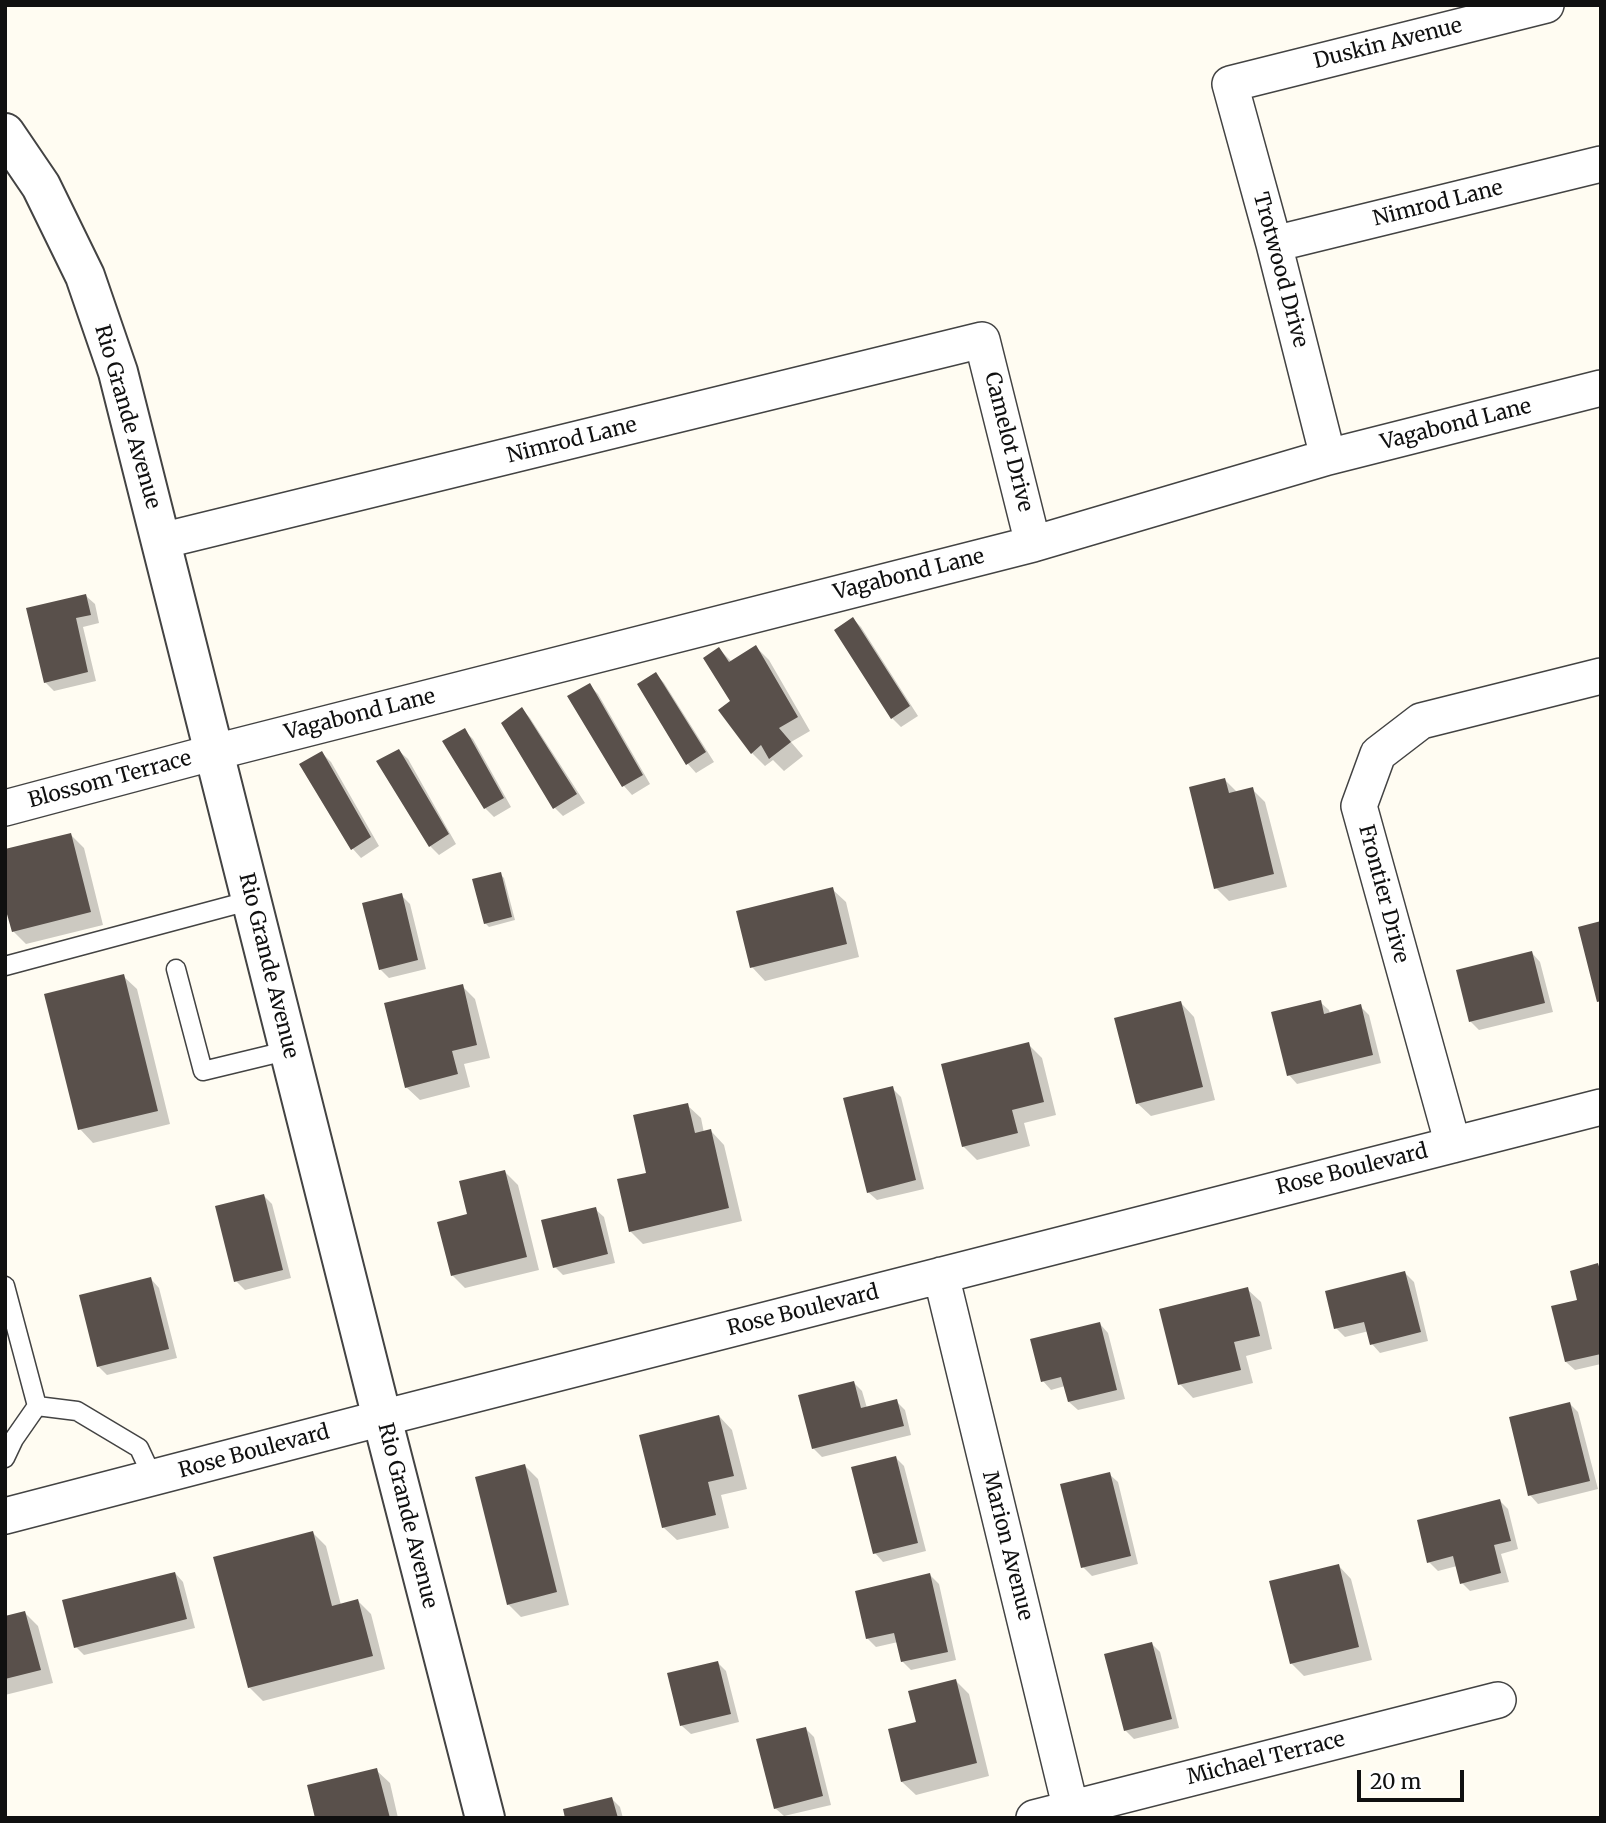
<!DOCTYPE html>
<html>
<head>
<meta charset="utf-8">
<style>
  body { margin:0 }
  #map { position:relative; width:1606px; height:1823px; overflow:hidden; background:#fffcf2; font-family:Merriweather,serif }
  canvas { display:block }
  .frame { position:absolute; inset:0; border:7px solid #101010; pointer-events:none }
  .scale { position:absolute; left:1357px; top:1770px; width:107px; height:32px; box-sizing:border-box; border:4px solid #101010; border-top:0; padding-left:9px; font-size:21px; line-height:24px; white-space:nowrap; color:#101010; -webkit-text-stroke:5px #fff; paint-order:stroke }
</style>
</head>
<body>
<div id="map">
<canvas width="1606" height="1823"></canvas>
<div class="frame"></div>
<div class="scale">20 m</div>
</div>
<script>
const context = document.querySelector('canvas').getContext('2d');
context.lineJoin = 'round';
function fill(path, color) { context.fillStyle = color; context.fill(path, 'evenodd'); }
function stroke(path, color, width, dash) { context.strokeStyle = color; context.lineWidth = width; context.lineCap = dash ? 'butt' : 'round'; context.setLineDash(dash || []); context.stroke(path); }
function label(font, color, halo, rows, align = 'center') {
  context.font = font + ' Merriweather,serif'; context.lineWidth = 7; context.setLineDash([]); context.textBaseline = 'middle'; context.strokeStyle = halo; context.fillStyle = color; for (const [text, x, y, turn = 0] of rows) {
    context.save(); context.translate(x, y); context.rotate((+turn || 0) * Math.PI / 180); context.textAlign = isNaN(turn) ? turn : align; if (halo) context.strokeText(text, 0, 0); context.fillText(text, 0, 0); context.restore();
  }
}
fill(new Path2D(`
  M86,596L95,604L99,623L83,627L96,681L54,691L45,682Z
  M853,619L861,627L918,716L901,727L892,718L836,631Z
  M756,647L769,660L810,731L791,742L803,756L784,771L773,760L765,766L752,753L733,702L719,649L732,662Z
  M656,674L664,683L714,762L696,773L688,764L639,685Z
  M590,686L598,694L650,784L632,795L624,786L569,696Z
  M522,709L530,718L585,803L563,816L554,807Z
  M464,730L473,739L511,807L494,817L485,808Z
  M399,751L408,759L456,844L439,855L430,846L379,762Z
  M322,753L331,762L379,846L361,858L353,849L301,765Z
  M1225,780L1237,792L1252,789L1265,802L1287,887L1229,901L1216,888Z
  M71,835L84,848L103,925L26,944L13,931Z
  M500,874L504,878L515,920L489,927L485,923Z
  M832,889L846,902L859,957L765,981L752,967Z
  M401,895L410,904L426,969L389,978L380,969Z
  M1532,953L1540,962L1553,1012L1479,1030L1470,1021Z
  M123,976L137,989L170,1124L93,1143L80,1129Z
  M462,986L475,999L490,1058L464,1064L470,1087L420,1100L406,1087Z
  M1320,1002L1329,1010L1330,1014L1360,1006L1369,1015L1381,1063L1297,1084L1289,1075Z
  M1181,1003L1194,1017L1215,1100L1151,1116L1137,1103Z
  M1028,1044L1042,1058L1056,1115L1024,1123L1030,1146L977,1160L963,1146Z
  M892,1088L901,1097L924,1189L877,1200L868,1192Z
  M687,1105L701,1118L704,1133L711,1131L724,1145L742,1221L643,1244L630,1231L648,1174Z
  M505,1172L518,1185L539,1270L465,1288L452,1275L469,1216Z
  M264,1196L272,1204L291,1278L245,1290L236,1281Z
  M595,1209L604,1217L615,1263L563,1275L555,1267Z
  M1598,1265L1601,1269V1364L1575,1370L1566,1362L1579,1301Z
  M1405,1273L1414,1282L1428,1341L1380,1353L1372,1344L1369,1331L1345,1337L1336,1328Z
  M151,1279L159,1288L177,1358L107,1375L98,1366Z
  M1247,1289L1261,1302L1272,1349L1246,1356L1253,1383L1193,1398L1180,1384Z
  M1100,1324L1108,1333L1125,1399L1078,1410L1069,1402L1065,1386L1051,1390L1043,1381Z
  M854,1383L862,1391L867,1408L896,1401L905,1410L911,1435L822,1457L813,1448Z
  M1570,1404L1578,1412L1598,1489L1538,1504L1530,1495Z
  M719,1416L732,1430L747,1489L721,1495L729,1528L677,1540L663,1527Z
  M896,1458L904,1466L926,1551L883,1562L875,1553Z
  M525,1466L538,1479L569,1605L521,1617L508,1604Z
  M1109,1474L1118,1482L1138,1564L1092,1576L1083,1567Z
  M1500,1501L1508,1509L1518,1549L1501,1554L1509,1582L1470,1591L1462,1583L1457,1566L1438,1571L1429,1562Z
  M313,1533L326,1546L341,1605L358,1601L371,1614L385,1669L263,1701L249,1687Z
  M1338,1565L1351,1579L1372,1660L1304,1676L1291,1663Z
  M175,1573L183,1582L195,1628L84,1655L76,1647Z
  M930,1575L939,1584L956,1660L911,1670L902,1661L898,1642L876,1647L867,1638Z
  M25,1613L38,1626L53,1683L5,1695V1618Z
  M1152,1644L1160,1652L1179,1728L1134,1739L1125,1730Z
  M718,1663L726,1671L739,1722L691,1734L682,1726L669,1675Z
  M956,1681L969,1694L989,1776L916,1795L902,1782L918,1724Z
  M805,1728L814,1737L831,1805L784,1816L775,1808Z
  M376,1770L390,1783L398,1818H317Z
  M612,1799L620,1807L623,1818H567Z`), '#0003');
fill(new Path2D(`
  M86,594L91,615L76,618L88,672L44,683L26,608Z
  M853,617L910,706L891,719L834,630Z
  M756,645L798,717L779,728L791,742L769,759L761,745L751,754L718,710L730,701L703,658L719,647L729,662Z
  M656,672L706,752L686,765L637,684Z
  M590,683L643,775L622,787L567,696Z
  M522,707L577,794L553,809L501,723Z
  M465,728L504,798L484,809L442,741Z
  M399,749L449,834L429,847L376,761Z
  M322,751L371,837L351,850L299,764Z
  M1225,778L1229,793L1253,787L1274,874L1214,889L1189,787Z
  M71,833L91,912L12,932L5,907V849Z
  M501,872L512,917L484,924L472,879Z
  M833,887L847,944L750,968L736,911Z
  M402,893L418,960L379,970L362,903Z
  M1601,921V1001L1597,1002L1578,927Z
  M1532,951L1545,1003L1469,1022L1456,970Z
  M124,974L158,1111L78,1130L44,994Z
  M463,984L477,1045L452,1051L458,1074L405,1088L384,1003Z
  M1321,1000L1324,1014L1361,1004L1373,1055L1287,1076L1271,1012Z
  M1181,1001L1203,1087L1136,1104L1114,1018Z
  M1029,1042L1044,1102L1012,1110L1018,1133L962,1147L941,1064Z
  M893,1086L916,1180L867,1193L843,1098Z
  M688,1103L695,1133L711,1129L729,1208L629,1232L617,1179L646,1173L633,1115Z
  M505,1170L527,1257L451,1276L437,1222L467,1214L459,1181Z
  M264,1194L283,1270L234,1282L215,1206Z
  M596,1207L608,1254L553,1268L541,1220Z
  M1598,1263L1601,1274V1354L1565,1362L1551,1306L1577,1300L1570,1271Z
  M1405,1271L1421,1332L1370,1345L1364,1322L1334,1329L1325,1291Z
  M151,1277L169,1349L97,1367L79,1295Z
  M1248,1287L1260,1336L1234,1342L1241,1370L1178,1385L1159,1309Z
  M1100,1322L1117,1390L1068,1402L1061,1377L1041,1382L1030,1339Z
  M854,1381L861,1408L897,1399L904,1426L812,1449L798,1395Z
  M1570,1402L1590,1481L1528,1496L1509,1417Z
  M719,1415L734,1476L708,1482L716,1515L662,1528L639,1435Z
  M896,1456L918,1543L873,1554L851,1467Z
  M525,1464L557,1592L507,1605L475,1477Z
  M1110,1472L1131,1556L1081,1568L1060,1484Z
  M1500,1499L1511,1541L1494,1545L1501,1573L1460,1584L1453,1556L1427,1563L1417,1520Z
  M313,1531L332,1606L358,1599L373,1656L248,1688L213,1557Z
  M1339,1564L1359,1647L1290,1664L1269,1581Z
  M175,1572L187,1619L74,1648L62,1600Z
  M930,1573L948,1652L901,1662L894,1633L866,1639L855,1591Z
  M25,1611L41,1670L5,1679V1616Z
  M1152,1642L1172,1719L1124,1731L1104,1654Z
  M718,1661L731,1714L680,1726L667,1673Z
  M956,1679L977,1763L901,1782L888,1729L916,1722L908,1691Z
  M806,1727L823,1796L774,1809L756,1739Z
  M377,1768L390,1818H315L307,1785Z
  M612,1797L618,1818H565L563,1809Z`), '#59504b');
const service = new Path2D(`
  M5,966L252,900
  M176,969L203,1071L290,1050
  M5,1286L37,1406
  M5,1458L14,1439L37,1406L77,1411L139,1448L153,1478`);
const minor = new Path2D(`
  M1274,244L1601,164
  M1328,457L1274,244L1230,84L1546,5
  M161,541L982,340L1033,544
  M5,808L215,752L1033,544L1328,457L1601,388
  M1453,1145L1359,806L1378,754L1421,721L1601,676
  M941,1275L1073,1818
  M5,1516L382,1418L1601,1107
  M1034,1818L1498,1700`);
const tertiary = new Path2D(`
  M5,133L41,186L85,276L118,372L382,1418L485,1818`);
stroke(service, '#434343', 21);
stroke(minor, '#434343', 38);
stroke(tertiary, '#434343', 42);
stroke(service, '#fff', 18);
stroke(minor, '#fff', 35);
stroke(tertiary, '#fff', 38);
label('21px', '#101010', '#fff', [
  ["Duskin Avenue",1388,44,-14],
  ["Nimrod Lane",1438,204,-14],
  ["Trotwood Drive",1280,270,75],
  ["Rio Grande Avenue",127,417,74],
  ["Vagabond Lane",1456,425,-14],
  ["Nimrod Lane",572,441,-14],
  ["Camelot Drive",1008,442,76],
  ["Vagabond Lane",909,575,-14],
  ["Vagabond Lane",360,715,-14],
  ["Blossom Terrace",110,780,-15],
  ["Frontier Drive",1383,894,75],
  ["Rio Grande Avenue",268,966,76],
  ["Rose Boulevard",1352,1170,-14],
  ["Rose Boulevard",803,1311,-14],
  ["Rose Boulevard",254,1452,-15],
  ["Rio Grande Avenue",407,1516,76],
  ["Marion Avenue",1007,1546,76],
  ["Michael Terrace",1266,1759,-14]
]);
</script>
</body>
</html>
